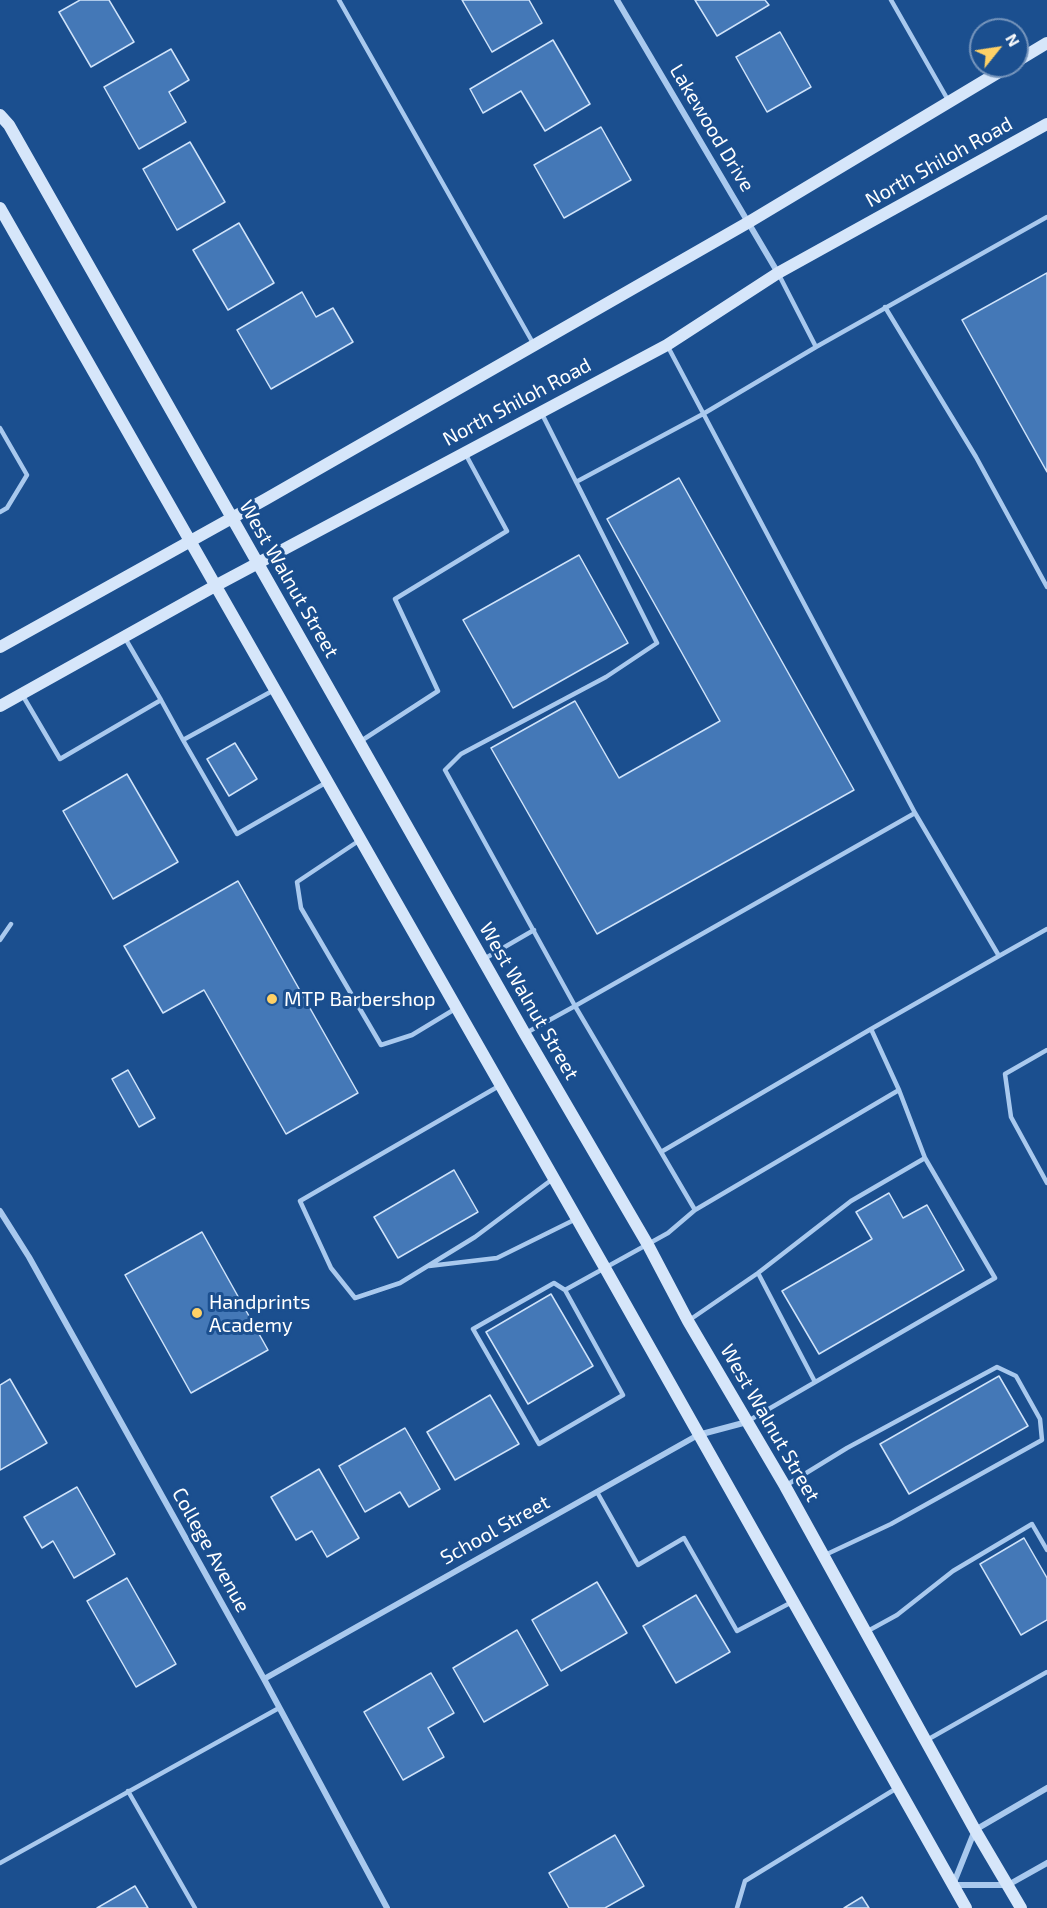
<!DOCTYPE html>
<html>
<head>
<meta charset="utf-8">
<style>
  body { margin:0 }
  #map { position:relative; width:1047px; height:1908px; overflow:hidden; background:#1b4f8f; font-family:"Exo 2",sans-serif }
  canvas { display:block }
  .north { position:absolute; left:969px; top:18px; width:60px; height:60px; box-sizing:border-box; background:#1b4f8f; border:2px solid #7695bc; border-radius:50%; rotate:60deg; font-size:16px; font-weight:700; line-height:24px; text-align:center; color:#fff }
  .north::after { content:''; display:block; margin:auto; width:21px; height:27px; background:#ffd166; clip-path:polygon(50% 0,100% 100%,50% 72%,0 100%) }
</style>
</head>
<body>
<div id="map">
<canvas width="1047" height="1908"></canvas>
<div class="north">N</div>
</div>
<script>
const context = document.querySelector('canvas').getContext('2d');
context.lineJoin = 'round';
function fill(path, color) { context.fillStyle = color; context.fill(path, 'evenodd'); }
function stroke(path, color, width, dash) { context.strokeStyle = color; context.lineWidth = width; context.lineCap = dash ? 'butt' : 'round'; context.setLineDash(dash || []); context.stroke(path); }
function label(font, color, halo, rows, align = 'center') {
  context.font = font + ' "Exo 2",sans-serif'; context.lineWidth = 6; context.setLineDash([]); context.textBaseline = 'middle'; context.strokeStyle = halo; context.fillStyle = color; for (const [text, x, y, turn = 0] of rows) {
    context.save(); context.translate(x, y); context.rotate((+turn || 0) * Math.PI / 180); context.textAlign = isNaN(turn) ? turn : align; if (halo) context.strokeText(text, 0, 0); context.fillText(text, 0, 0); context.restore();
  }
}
const building = new Path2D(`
  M80,0H109L134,42L91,67L59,12Z
  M462,0H529L542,23L492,52Z
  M695,0H765L769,5L717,36Z
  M780,32L811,87L767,112L736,57Z
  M553,40L590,104L545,131L521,91L483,113L470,89Z
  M171,49L189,80L169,92L186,122L139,149L104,87Z
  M601,127L631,180L564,218L534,165Z
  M190,142L225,202L177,230L143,169Z
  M239,223L274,283L228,310L193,250Z
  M1047,273V472L962,320Z
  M302,292L316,317L333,308L353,342L271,389L237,330Z
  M679,478L854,790L597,934L491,748L575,701L619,778L720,721L607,519Z
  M579,555L628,643L513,708L463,620Z
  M235,743L257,779L229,796L207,759Z
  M127,774L178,862L113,899L63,811Z
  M238,881L358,1093L286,1134L204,990L163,1013L124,946Z
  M128,1070L155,1118L139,1127L112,1079Z
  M454,1170L478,1212L398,1258L374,1217Z
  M889,1193L903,1218L927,1205L964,1270L819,1354L782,1291L872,1239L856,1212Z
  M202,1232L268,1350L191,1393L125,1275Z
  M551,1294L593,1366L528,1404L486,1332Z
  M999,1376L1028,1426L909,1494L880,1444Z
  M10,1379L47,1443L0,1470V1385Z
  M490,1395L519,1444L455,1480L427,1432Z
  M405,1428L440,1489L409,1507L400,1492L365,1512L339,1466Z
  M319,1469L359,1538L327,1557L312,1531L296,1540L271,1497Z
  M77,1487L115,1554L74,1578L53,1541L42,1548L24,1517Z
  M1024,1538L1047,1578V1620L1021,1635L980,1564Z
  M127,1578L176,1664L136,1687L87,1601Z
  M597,1582L627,1633L561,1671L532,1620Z
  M696,1595L730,1652L676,1683L643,1626Z
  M517,1630L548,1685L484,1722L453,1668Z
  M431,1673L454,1713L428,1728L444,1757L403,1780L364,1712Z
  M615,1835L644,1886L605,1908H569L549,1873Z
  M135,1886L148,1908H97Z
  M862,1897L869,1908H844Z`);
fill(building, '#4478b7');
stroke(building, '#cfe3fa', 1.5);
stroke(new Path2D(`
  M339,0L533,343
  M891,0L948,100
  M885,307L976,457L1047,587
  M667,345L915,813L999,956L871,1029L899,1090L925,1158L995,1278L748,1421
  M816,347L1047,217
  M0,428L27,475L7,508L0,512
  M576,482L703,414L816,347L779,275
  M23,696L60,759L161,700L125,638
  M161,700L183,740L274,690
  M183,740L237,834L327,782
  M361,741L438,691L395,599L507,531L466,455
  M360,840L297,882L301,908L381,1045L412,1035L455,1009
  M0,940L11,924
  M999,956L1047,929
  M484,959L534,930
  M526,1033L575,1006L445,770L461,754L606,677L657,643L542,414
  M1047,1050L1005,1074L1011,1117L1047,1183
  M499,1086L300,1201L331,1268L355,1298L400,1283L475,1237L554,1178
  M661,1152L575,1006L915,813
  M695,1210L661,1152L871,1029
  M429,1266L497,1258L576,1219
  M758,1273L815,1382
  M565,1290L554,1283L473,1329L539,1444L623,1395L565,1290L668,1233L695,1210L899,1090
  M688,1321L758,1273L851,1201L925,1158
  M785,1486L847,1448L997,1367L1016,1376L1040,1419L1042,1440L891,1524L825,1555
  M597,1492L638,1565L684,1538L737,1631L792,1602
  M866,1632L897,1615L953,1571L1032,1524L1047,1550
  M927,1740L1047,1672
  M128,1791L195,1908
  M0,1863L279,1708
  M737,1908L745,1881L897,1788`), '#a9c9ee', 4.5);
stroke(new Path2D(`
  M617,0L778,273
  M0,1211L29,1257L264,1679L387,1908
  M264,1679L698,1435L747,1422
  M1047,1788L975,1830L953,1885H1008L1047,1863`), '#a9c9ee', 6);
stroke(new Path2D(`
  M1017,61L1047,43
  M0,115L9,125L525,1034L648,1245L688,1321L785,1486L975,1830L1021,1908
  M0,208L605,1268L966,1908
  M0,647L266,499L749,222L1009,66
  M0,706L215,586L667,345L778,273L1047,124`), '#d6e6fa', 12);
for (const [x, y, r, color] of [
  [272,999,6,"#ffd166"],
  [197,1313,6,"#ffd166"]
]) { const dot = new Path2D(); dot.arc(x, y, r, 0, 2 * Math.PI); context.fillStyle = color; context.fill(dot); stroke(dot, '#1b4f8f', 2); }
label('20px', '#fff', '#1b4f8f', [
  ["Lakewood Drive",712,128,59],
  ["North Shiloh Road",939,162,-29],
  ["North Shiloh Road",517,402,-28],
  ["West Walnut Street",289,579,60],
  ["West Walnut Street",529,1001,60],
  ["West Walnut Street",770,1423,60],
  ["School Street",495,1530,-29],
  ["College Avenue",211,1550,61]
]);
label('20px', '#fff', '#1b4f8f', [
  ["MTP Barbershop",284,999],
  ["Handprints",209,1302],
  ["Academy",209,1325]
], 'left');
</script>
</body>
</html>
